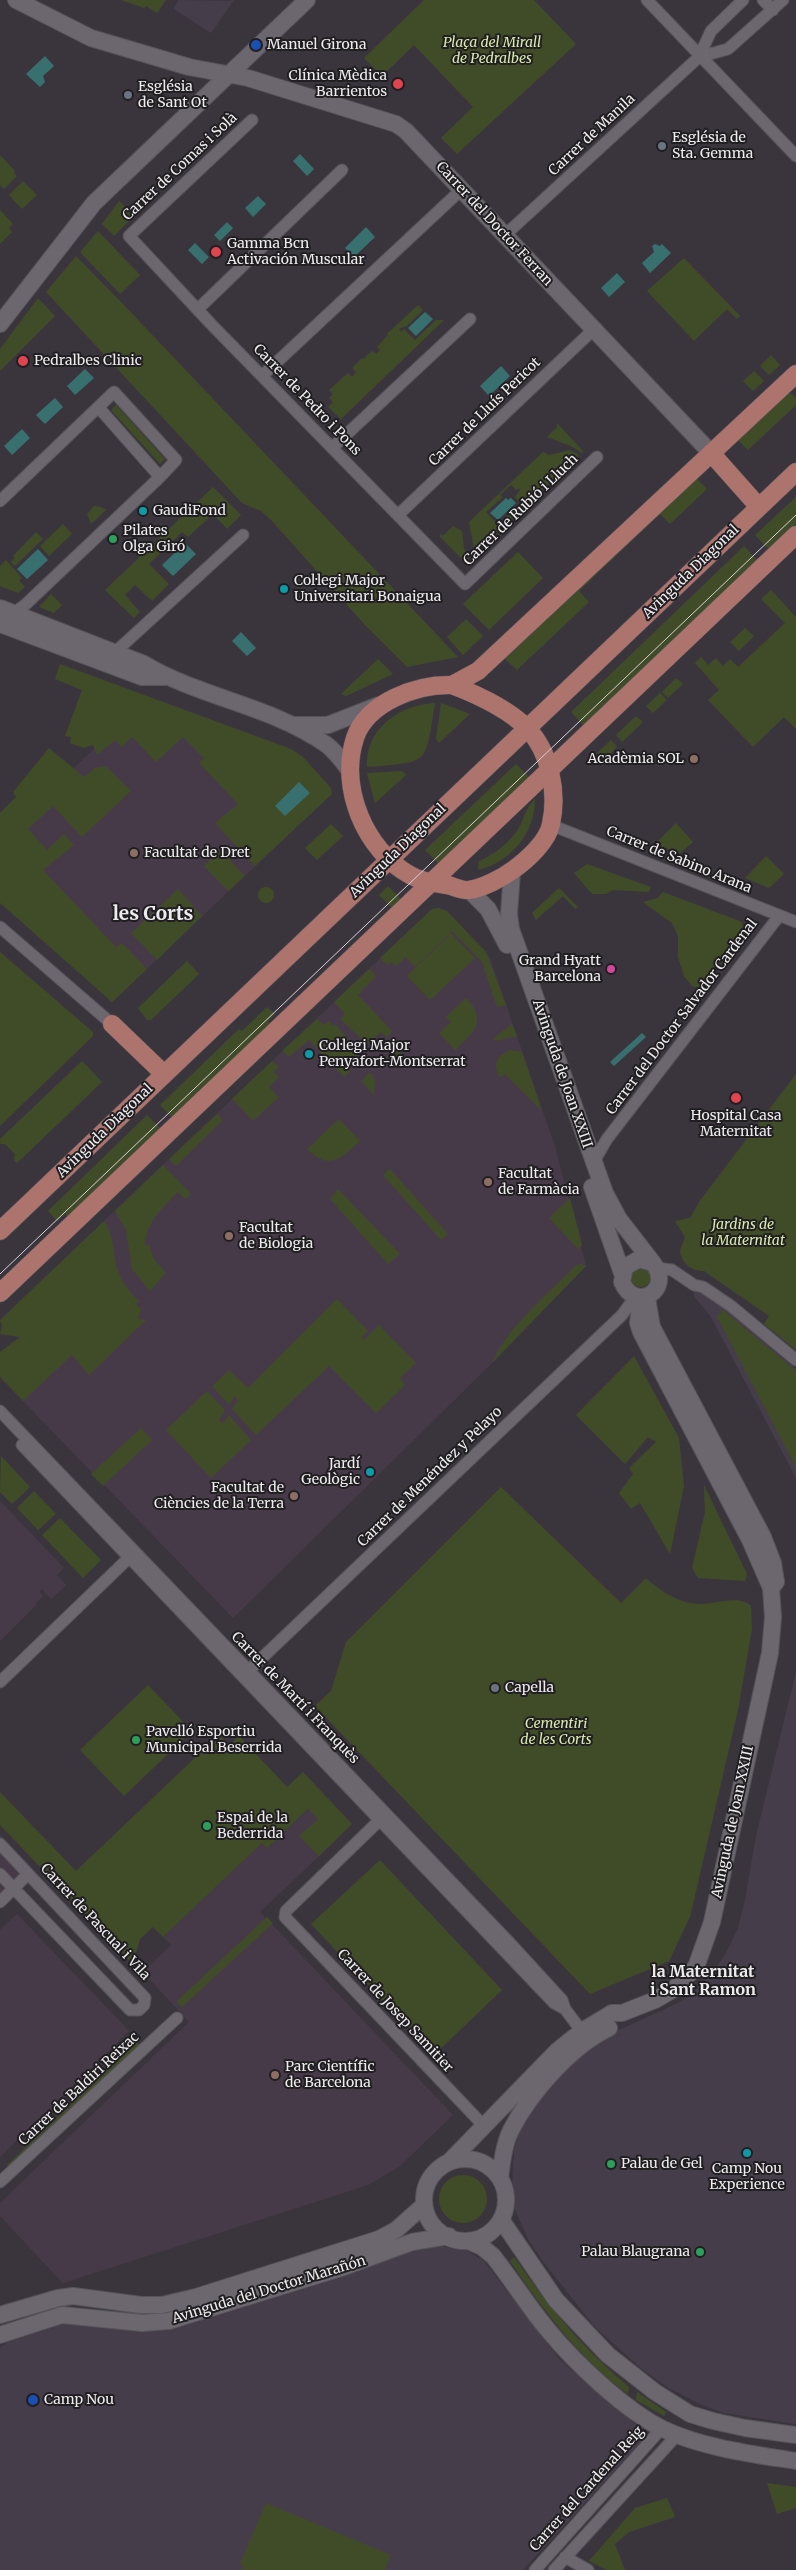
<!DOCTYPE html>
<html>
<head>
<meta charset="utf-8">
<style>
  body { margin:0 }
  canvas { display:block; background:#3a353d }
</style>
</head>
<body>
<canvas width="796" height="2570"></canvas>
<script>
const context = document.querySelector('canvas').getContext('2d');
context.lineJoin = 'round';
function fill(path, color) { context.fillStyle = color; context.fill(path, 'evenodd'); }
function stroke(path, color, width, dash) { context.strokeStyle = color; context.lineWidth = width; context.lineCap = dash ? 'butt' : 'round'; context.setLineDash(dash || []); context.stroke(path); }
function label(font, color, halo, rows, align = 'center') {
  context.font = font + ' Merriweather,serif'; context.lineWidth = 4; context.setLineDash([]); context.textBaseline = 'middle'; context.strokeStyle = halo; context.fillStyle = color; for (const [text, x, y, turn = 0] of rows) {
    context.save(); context.translate(x, y); context.rotate((+turn || 0) * Math.PI / 180); context.textAlign = isNaN(turn) ? turn : align; if (halo) context.strokeText(text, 0, 0); context.fillText(text, 0, 0); context.restore();
  }
}
fill(new Path2D(`
  M178,0L227,1L234,0L211,33L174,9Z
  M698,1289L726,1309L796,1369V1478L711,1317L694,1296V1291Z
  M796,1672V2424L724,2413L700,2404L667,2387L641,2368L595,2327L545,2264L529,2241L522,2225L514,2208L512,2188L514,2150L520,2129L534,2105L573,2059L613,2033L680,2002L696,1990L715,1970L727,1951L738,1928L745,1900L756,1836Z
  M436,2246L464,2249L484,2261L560,2360L646,2433L643,2440L523,2570H0V2348L8,2342L64,2324L140,2329L420,2247Z`), '#463d4a');
fill(new Path2D(`
  M147,697L329,796L112,1002L0,894V840Z
  M440,908L447,911L490,958L555,1147L586,1266L492,1363L233,1618L0,1377V1352L21,1337L84,1240L432,909Z
  M0,1501L64,1568L57,1575L66,1585L51,1599L42,1589L39,1592L43,1596L35,1604L36,1605L0,1641Z
  M309,1809L337,1839L260,1912L453,2115L400,2166L368,2185L63,2283L0,2216V2203L189,2022L143,1972L171,1945L163,1937L262,1843L267,1848Z
  M0,1834L31,1867L0,1896Z
  M17,1914L129,2031L0,2157V1930Z`), '#473a48');
fill(new Path2D(`
  M121,0H166L157,13L146,6L144,8Z
  M424,0H534L576,44L457,154L441,138L473,107L414,45L382,76L364,58Z
  M0,155L15,171L14,173L17,176L4,189L0,185Z
  M23,181L37,195L22,209L9,195Z
  M119,201L134,216L114,236L102,224Z
  M0,210L13,224L9,228L12,232L0,244Z
  M98,231L140,275L120,294L80,252Z
  M76,256L122,303L458,657L407,667L365,625L272,521L261,511L242,503L46,292Z
  M684,258L740,316L737,319L727,309L694,341L647,291Z
  M38,298L55,316L0,371V349Z
  M418,305L423,310L408,325L399,329L401,332L404,329L415,340L436,320H444L341,419L328,407L333,402L329,398L333,394L329,390L348,373L352,377L356,372L352,368L362,358L363,359L372,351L376,354L380,350L377,347L388,335L387,334Z
  M771,355L780,365L769,375L760,366Z
  M754,371L764,381L753,391L743,381Z
  M788,391L796,398V405L748,450L736,438Z
  M116,405L165,459L160,464L111,410Z
  M557,423L583,451L582,453L571,446L547,437L557,427Z
  M570,450L579,455L475,554L469,522L543,452L549,455ZM511,485L516,490L521,488L515,497L520,503L498,525L486,512L503,497L500,495Z
  M695,477L707,489L670,524L660,514L579,591L589,602L517,670L504,658Z
  M213,487L241,515L227,529L213,514L188,537L182,532L149,564L169,584L152,601L135,585L125,595L140,612L134,618L105,590Z
  M796,497V524L769,550L755,535Z
  M94,506L101,507L106,510L91,524L87,514Z
  M63,524L72,534L49,556L40,546Z
  M453,526L462,531L464,548L469,560L466,563L439,536L441,534L443,536Z
  M36,532L43,539L15,566L11,562L15,558L13,556Z
  M744,546L758,561L584,726L571,712Z
  M518,552L543,578L489,630L463,604Z
  M6,560L22,578L19,580L25,587L18,593L0,586V566Z
  M771,590L796,617V729L784,717L753,747L708,700L719,690L695,663L701,657L708,665L716,658L723,666L730,659L738,667L785,623L761,599Z
  M51,594L62,605L54,613L39,607Z
  M466,619L483,636L463,655L447,637Z
  M745,628L754,636L739,651L730,642Z
  M378,659L393,674L346,696L341,694Z
  M60,664L291,749L303,757L331,788L332,794L255,866L215,823L238,804L199,763L204,758L183,737L156,762L132,737L122,747L115,740L97,755L93,745L84,748L70,743L71,737L65,736L82,690L55,679Z
  M676,678L683,684L668,698L662,692Z
  M660,693L667,700L653,713L646,706Z
  M435,703C425,765 431,762 367,767C365,728 400,705 435,703Z
  M441,703L470,714L439,743L436,739Z
  M636,716L643,722L622,742L616,735Z
  M611,740L617,747L604,760L597,753Z
  M49,748L84,777L95,768L106,766L131,791L82,837L53,806L28,829L47,850L64,834L74,845L43,870L116,947L122,943L147,969L112,1002L0,903V813L16,797L13,792Z
  M516,764L530,778L440,865L425,850Z
  M402,771L406,775L375,803L367,773Z
  M535,799C535,833 511,862 478,870L479,861C495,854 511,842 520,826C525,815 526,808 535,799Z
  M676,823L693,842L680,853L655,844Z
  M331,824L343,836L317,860L305,848Z
  M220,850L245,876L228,891L204,866Z
  M766,856L784,874L769,888L745,878Z
  M587,864L651,887L649,892L613,890L606,894H592L574,873Z
  M388,886L402,900L393,909L379,895Z
  M258 895a8 8 0 1 1 16 0a8 8 0 1 1-16 0Z
  M559,888L578,907L575,909L563,896L536,920L532,913Z
  M178,889L202,916L157,960L131,933Z
  M663,892L742,922L743,932L736,941V954H730L699,987H693L684,976L678,957V936L672,923L643,902L658,898Z
  M438,908L447,911L486,952L506,1005L497,1007L482,962L452,931L415,967L406,957L396,966L391,962L387,965L380,958L432,909Z
  M451,933L475,958L430,1000L407,976Z
  M0,952L93,1032V1036L0,1126Z
  M187,961L199,974L151,1020H147L138,1008Z
  M369,969L376,976L358,995L392,1031L387,1037L381,1032L367,1044L340,1019L345,1014L334,1002Z
  M466,998C488,1021 474,1032 455,1050L439,1033L451,1022L446,1017Z
  M267,1007L275,1014L268,1021L272,1025L173,1119L160,1105L239,1029L242,1031Z
  M317,1019L324,1025L329,1021L333,1026L335,1024L357,1049V1055L345,1066L350,1071L344,1077L309,1040L289,1057L282,1051Z
  M512,1024L517,1036L495,1041L494,1038Z
  M395,1048L409,1061L398,1063L386,1057Z
  M510,1050L522,1052L542,1111L505,1074L500,1078C492,1064 496,1057 510,1050Z
  M82,1061L102,1082L17,1163L14,1160L15,1154L5,1144H0V1139Z
  M272,1061L279,1067L274,1072L279,1077L269,1087L279,1097L253,1121L232,1099Z
  M370,1072L375,1080L374,1095L361,1081Z
  M796,1074V1350L764,1324L769,1316L704,1271C691,1271 682,1264 680,1251L685,1237L675,1221L690,1218L699,1202Z
  M217,1114L223,1120L176,1166L169,1159Z
  M147,1115L162,1130L69,1218L65,1214L57,1221L48,1211Z
  M339,1119L360,1141C341,1159 329,1171 307,1149Z
  M163,1165L191,1194L185,1199L178,1192C163,1207 146,1222 145,1245H149L154,1259L166,1273L150,1291L132,1269L126,1230L115,1211Z
  M390,1169L448,1234L441,1240L383,1175Z
  M338,1189L400,1254L388,1264L330,1199Z
  M570,1198L582,1245L578,1249L549,1218Z
  M104,1221C116,1239 112,1252 118,1271C122,1283 130,1292 139,1301L136,1304L141,1309L138,1319L146,1320L89,1375L72,1355L23,1401L0,1377V1352L20,1337L0,1334L2,1326L0,1320Z
  M582,1264L586,1266L492,1363C509,1325 547,1295 576,1265Z
  M631 1277a10 10 0 1 1 20 0a10 10 0 1 1-20 0Z
  M337,1299L368,1331L361,1338L364,1340L379,1325L416,1363L400,1378L405,1385L376,1413L329,1366L256,1435L232,1409L238,1400L235,1396L229,1405L212,1386L229,1370L248,1388Z
  M723,1310L796,1371V1467L717,1317Z
  M634,1356L679,1438L684,1486L670,1554L640,1503L631,1509L619,1493L633,1474L629,1468L656,1442L648,1437L625,1464L576,1415Z
  M207,1391L225,1410L219,1420L222,1424L229,1415L251,1440L211,1478L166,1430Z
  M141,1428L152,1440L103,1486L91,1474Z
  M1,1456L30,1487L12,1504L0,1492Z
  M704,1485L747,1574L745,1581L698,1578L692,1568L705,1512Z
  M501,1487L621,1603L646,1578C660,1591 678,1603 698,1604C715,1605 738,1594 751,1606L752,1629L738,1710L690,1917L669,1961L590,1994L315,1706L331,1691L346,1642Z
  M34,1491L56,1514L38,1530L17,1508Z
  M60,1518L101,1560L83,1578L42,1535Z
  M148,1685L192,1731L124,1796L80,1750Z
  M219,1735L229,1745L239,1736L287,1787L303,1772L352,1824L319,1856L299,1836L318,1819L308,1809L267,1848L262,1843L163,1937L153,1927L140,1939L133,1964L0,1825V1792L76,1871Z
  M380,1860L502,1990L434,2055L311,1924Z
  M267,1917L273,1923L182,2007L177,2001Z
  M137,2042L141,2046L11,2172L7,2165Z
  M439 2199a24 24 0 1 1 48 0a24 24 0 1 1-48 0Z
  M514,2257C548,2306 583,2349 629,2387L628,2394C579,2358 543,2310 510,2261Z
  M637,2392L666,2412L664,2416L636,2400Z
  M767,2483L796,2487V2508L777,2514Z
  M667,2498L675,2517L629,2532L615,2544L625,2570H607L589,2561L635,2508Z
  M266,2503L391,2555L385,2570H242L244,2566L240,2564Z`), '#404c28');
fill(new Path2D(`
  M45,56L54,66L43,76L45,82L40,87L26,74Z
  M300,154L314,169L307,176L293,161Z
  M258,196L266,204L253,217L245,208Z
  M227,222L233,228L220,241L214,235Z
  M366,227L375,237L354,257L345,248Z
  M195,243L209,257L202,264L188,250Z
  M655,244L660,246L662,244L671,253L650,273L642,263L654,252L652,246Z
  M617,273L625,282L609,297L601,288Z
  M425,312L433,319L416,336L408,328Z
  M501,366L510,376L489,396L480,386Z
  M85,369L94,378L75,395L67,386Z
  M55,398L63,407L45,424L36,415Z
  M22,429L30,438L12,455L4,446Z
  M506,498L508,500L511,498L516,503L498,520L490,513Z
  M185,543L196,554L173,576L162,565Z
  M38,549L48,560L27,579L17,569Z
  M241,632L256,648L247,656L232,641Z
  M299,782L310,793L285,816L275,806Z
  M642,1033L646,1037L614,1066L610,1062Z`), '#387070');
const street = new Path2D(`
  M647,0L796,156
  M763,0L773,10
  M699,57L728,49L783,0
  M252,120L129,236L210,323L465,584L597,457
  M505,235L699,57L711,31L743,0
  M198,309L342,170
  M263,375L461,190
  M333,447L470,319
  M0,501L114,392L176,460L160,477L99,408
  M398,515L593,330
  M9,616L25,605L160,477
  M112,655L243,535
  M551,825L796,922
  M0,927L112,1024
  M593,1163L607,1139L779,916
  M657,1268L672,1270L694,1285L703,1287L731,1306L796,1360
  M0,1411L508,1941L562,2000L565,2009L586,2037
  M22,1445L554,2003L565,2009
  M244,1675L622,1315L635,1297
  M0,1682L134,1553
  M385,1815L286,1911L285,1917L484,2126
  M0,1844L145,1998L144,2005L139,2010H130L0,1874
  M0,1902L28,1874
  M0,2182L177,2018
  M565,2557L588,2570
  M535,2570L662,2428
  M554,2570L677,2435`);
const secondary = new Path2D(`
  M16,0L91,38L189,67L248,78L396,124L406,131L711,453
  M0,324L94,203L307,0
  M0,608L144,664C201,698 272,706 327,745C336,752 343,762 350,771
  M0,624L142,677H165
  M293,725H328L379,705
  M512,871L509,914L511,929L605,1193L619,1219L653,1263C674,1290 635,1313 622,1282L625,1267L639,1259L653,1263
  M469,890L488,909L507,945
  M592,1187L622,1273
  M647,1298L652,1327L763,1537L773,1563L776,1582L771,1588
  M424 2200a41 41 0 1 1 82 0a41 41 0 1 1-82 0Z
  M448,2163L557,2051L582,2031L612,2013H622L655,2000L674,1989L696,1967L712,1922L770,1653L773,1617L771,1588L750,1540L641,1332L638,1323L641,1297
  M500,2178C502,2162 504,2144 511,2130C530,2093 571,2046 609,2028
  M502,2221L556,2300L608,2355L655,2392L690,2414L713,2421L745,2428L796,2435
  M468,2241L482,2247L493,2256C512,2280 528,2306 548,2330C574,2362 626,2411 663,2429C703,2448 752,2454 796,2461
  M0,2315L58,2298L73,2296L141,2305H162L196,2297L379,2239L396,2230L423,2206
  M0,2335L62,2315L142,2323L169,2321L344,2267L412,2242L449,2236`);
const primary = new Path2D(`
  M711,453L759,507
  M452,685C478,695 507,708 527,728C550,752 558,792 551,824C548,841 527,860 513,870C502,878 483,888 469,890C462,891 453,886 447,885C434,883 422,882 410,875C365,850 339,788 355,738C367,702 417,684 452,685Z
  M452,685L478,671L796,374
  M112,1024L164,1074
  M0,1231L796,472
  M0,1293L796,535`);
stroke(street, '#565359', 13);
stroke(secondary, '#565359', 18);
stroke(primary, '#565359', 19);
stroke(street, '#6c676f', 11);
stroke(secondary, '#6c676f', 16);
stroke(primary, '#ad736d', 18);
stroke(new Path2D(`
  M0,1274L796,515`), '#d5d1d6', 1);
for (const [x, y, r, color] of [
  [256,45,6,"#1a4fb4"],
  [398,84,6,"#e0444e"],
  [128,95,5,"#6b7280"],
  [662,146,5,"#6b7280"],
  [216,252,6,"#e0444e"],
  [23,361,6,"#e0444e"],
  [143,511,5,"#0f9aa8"],
  [113,539,5,"#2e9e5b"],
  [284,589,5,"#0f9aa8"],
  [694,759,5,"#8d6e63"],
  [134,853,5,"#8d6e63"],
  [611,969,5,"#d1479c"],
  [309,1054,5,"#0f9aa8"],
  [736,1098,6,"#e0444e"],
  [488,1182,5,"#8d6e63"],
  [229,1236,5,"#8d6e63"],
  [370,1472,5,"#0f9aa8"],
  [294,1496,5,"#8d6e63"],
  [495,1688,5,"#6b7280"],
  [136,1740,5,"#2e9e5b"],
  [207,1826,5,"#2e9e5b"],
  [275,2075,5,"#8d6e63"],
  [747,2153,5,"#0f9aa8"],
  [611,2164,5,"#2e9e5b"],
  [700,2252,5,"#2e9e5b"],
  [33,2400,6,"#1a4fb4"]
]) { const dot = new Path2D(); dot.arc(x, y, r, 0, 2 * Math.PI); context.fillStyle = color; context.fill(dot); stroke(dot, '#201e21', 2); }
label('italic 14px', '#d6ecab', '#201e21', [
  ["Plaça del Mirall",492,43],
  ["de Pedralbes",492,59],
  ["Jardins de",743,1225],
  ["la Maternitat",743,1241],
  ["Cementiri",556,1724],
  ["de les Corts",556,1740]
]);
label('14px', '#eeebef', '#201e21', [
  ["Manuel Girona",267,45],
  ["Clínica Mèdica",387,76,"right"],
  ["Barrientos",387,92,"right"],
  ["Església",138,87],
  ["de Sant Ot",138,103],
  ["Església de",672,138],
  ["Sta. Gemma",672,154],
  ["Gamma Bcn",227,244],
  ["Activación Muscular",227,260],
  ["Pedralbes Clinic",34,361],
  ["GaudiFond",153,511],
  ["Pilates",123,531],
  ["Olga Giró",123,547],
  ["Col·legi Major",294,581],
  ["Universitari Bonaigua",294,597],
  ["Acadèmia SOL",684,759,"right"],
  ["Facultat de Dret",144,853],
  ["Grand Hyatt",601,961,"right"],
  ["Barcelona",601,977,"right"],
  ["Col·legi Major",319,1046],
  ["Penyafort-Montserrat",319,1062],
  ["Hospital Casa",736,1116,"center"],
  ["Maternitat",736,1132,"center"],
  ["Facultat",498,1174],
  ["de Farmàcia",498,1190],
  ["Facultat",239,1228],
  ["de Biologia",239,1244],
  ["Jardí",360,1464,"right"],
  ["Geològic",360,1480,"right"],
  ["Facultat de",284,1488,"right"],
  ["Ciències de la Terra",284,1504,"right"],
  ["Capella",505,1688],
  ["Pavelló Esportiu",146,1732],
  ["Municipal Beserrida",146,1748],
  ["Espai de la",217,1818],
  ["Bederrida",217,1834],
  ["Parc Científic",285,2067],
  ["de Barcelona",285,2083],
  ["Palau de Gel",621,2164],
  ["Camp Nou",747,2169,"center"],
  ["Experience",747,2185,"center"],
  ["Palau Blaugrana",690,2252,"right"],
  ["Camp Nou",44,2400]
], 'left');
label('14px', '#eeebef', '#201e21', [
  ["Carrer de Manila",592,135,-43],
  ["Carrer de Comas i Solà",180,167,-43],
  ["Carrer del Doctor Ferran",494,224,47],
  ["Carrer de Pedro i Pons",307,400,46],
  ["Carrer de Lluís Pericot",485,412,-44],
  ["Carrer de Rubió i Lluch",521,510,-44],
  ["Avinguda Diagonal",691,572,-44],
  ["Avinguda Diagonal",398,851,-44],
  ["Carrer de Sabino Arana",679,860,22],
  ["Carrer del Doctor Salvador Cardenal",682,1017,-53],
  ["Avinguda de Joan XXIII",562,1074,71],
  ["Avinguda Diagonal",105,1131,-44],
  ["Carrer de Menéndez y Pelayo",430,1477,-44],
  ["Carrer de Martí i Franquès",295,1698,46],
  ["Avinguda de Joan XXIII",733,1822,-78],
  ["Carrer de Pascual i Vila",95,1922,47],
  ["Carrer de Josep Samitier",395,2011,47],
  ["Carrer de Baldiri Reixac",79,2089,-43],
  ["Avinguda del Doctor Marañón",269,2290,-17],
  ["Carrer del Cardenal Reig",587,2489,-48]
]);
label('bold 16px', '#eeebef', '#201e21', [
  ["la Maternitat",703,1972],
  ["i Sant Ramon",703,1990]
]);
label('bold 19px', '#eeebef', '#201e21', [
  ["les Corts",153,915]
]);
</script>
</body>
</html>
